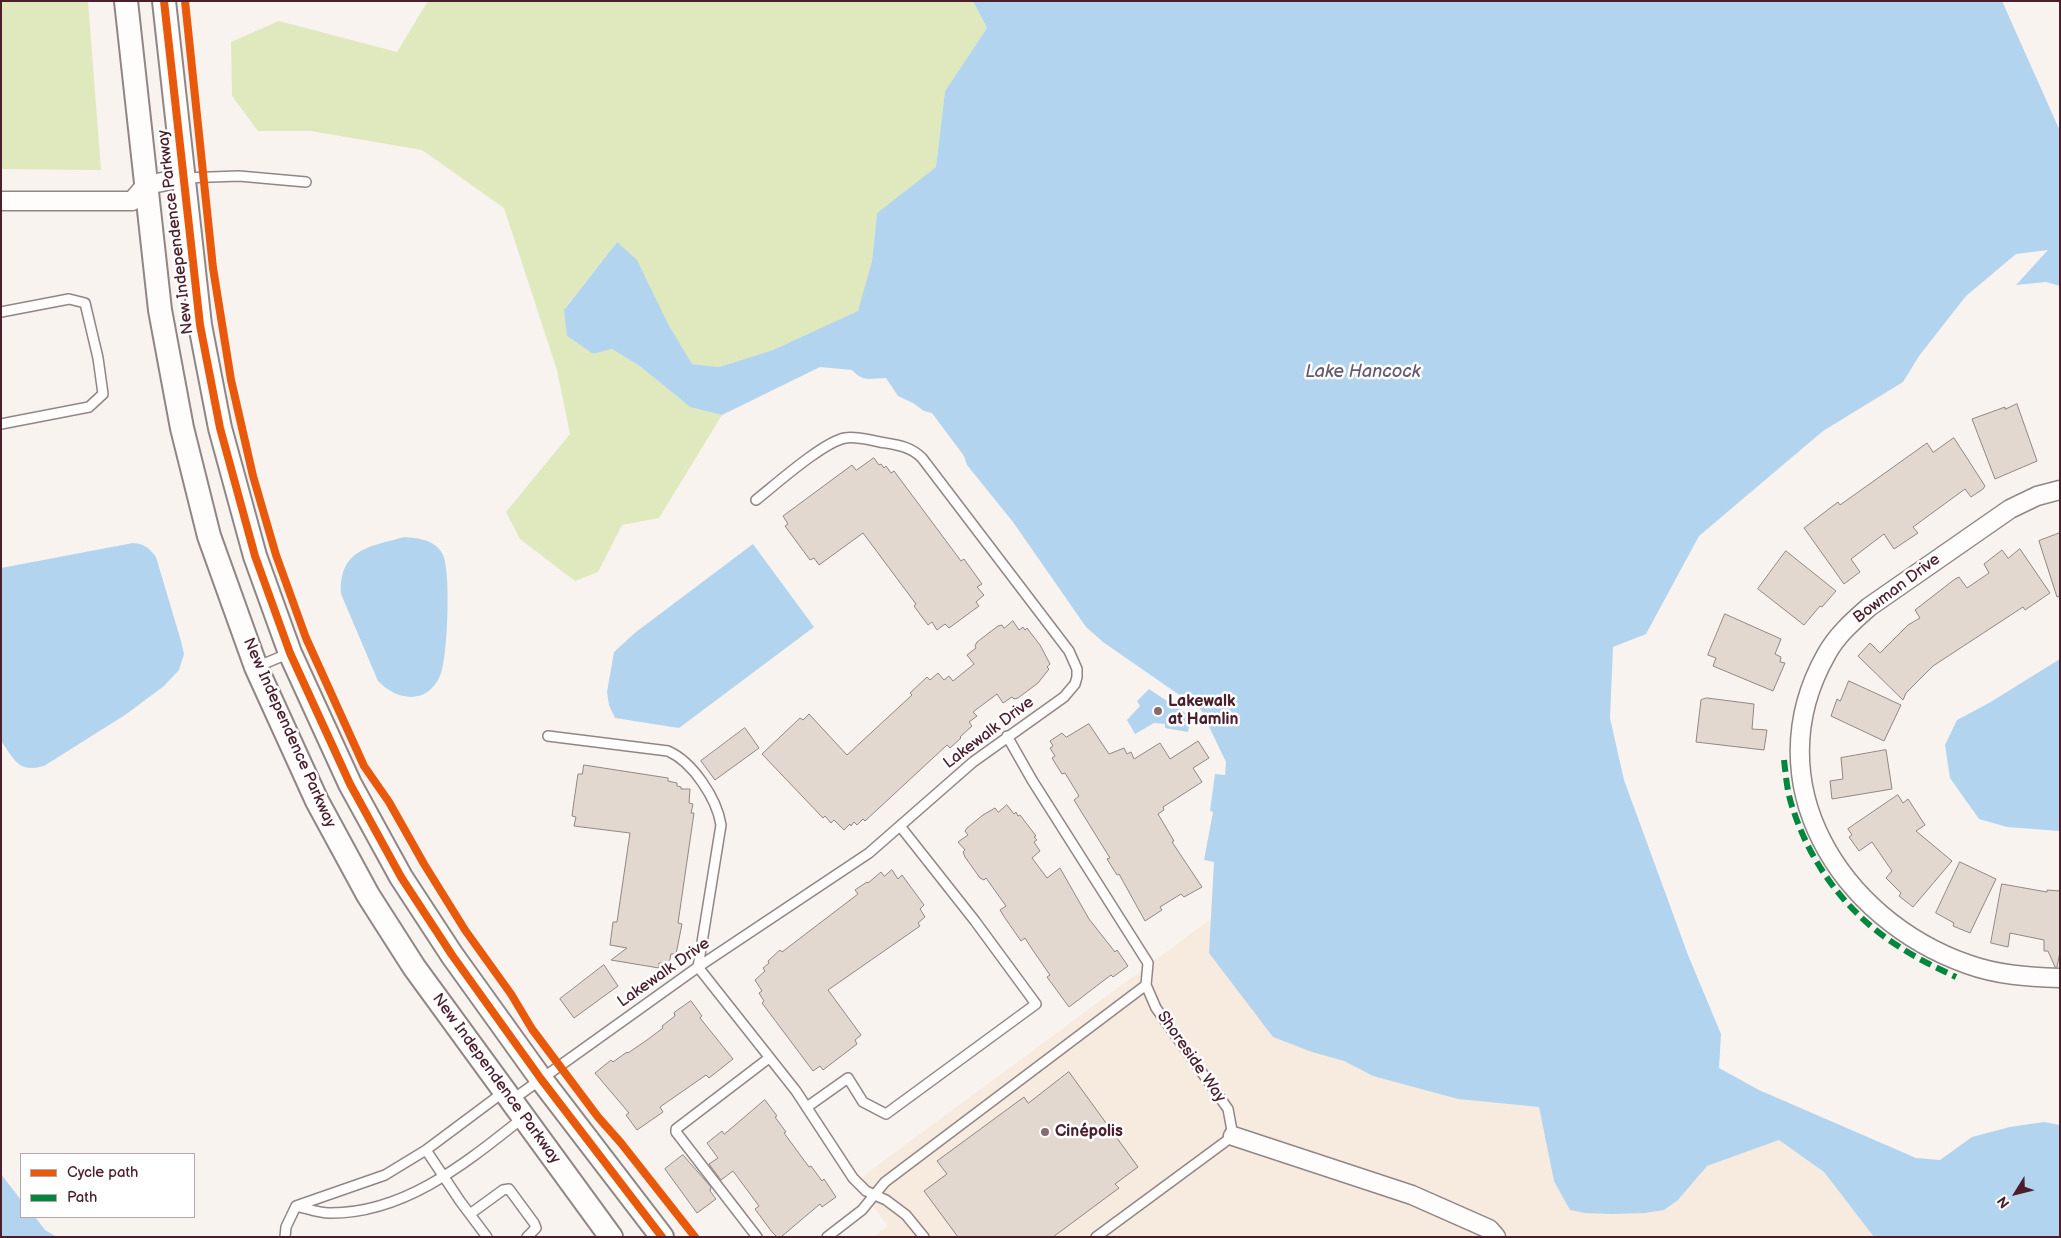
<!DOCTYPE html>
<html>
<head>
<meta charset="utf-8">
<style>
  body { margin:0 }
  #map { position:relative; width:2061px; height:1238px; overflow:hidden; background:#f8f3ee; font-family:"Balsamiq Sans",sans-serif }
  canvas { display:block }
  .frame { position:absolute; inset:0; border:2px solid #4a1f2b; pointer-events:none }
  .legend { position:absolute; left:20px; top:1153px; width:175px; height:65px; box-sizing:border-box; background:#fff; border:1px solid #b7a5aa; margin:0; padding:6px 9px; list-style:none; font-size:15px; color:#4a1f2b }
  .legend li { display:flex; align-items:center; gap:10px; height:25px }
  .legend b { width:25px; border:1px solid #b7a5aa }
  .north { position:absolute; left:1991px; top:1168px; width:50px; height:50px; -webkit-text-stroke:4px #fff; paint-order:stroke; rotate:234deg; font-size:14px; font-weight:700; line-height:20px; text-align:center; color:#4a1f2b }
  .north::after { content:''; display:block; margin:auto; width:18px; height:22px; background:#4a1f2b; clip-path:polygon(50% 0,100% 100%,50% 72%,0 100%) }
</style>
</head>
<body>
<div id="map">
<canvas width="2061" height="1238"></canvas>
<div class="frame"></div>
<ul class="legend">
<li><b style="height:6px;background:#e8590c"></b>Cycle path</li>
<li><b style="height:6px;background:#00873e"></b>Path</li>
</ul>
<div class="north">N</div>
</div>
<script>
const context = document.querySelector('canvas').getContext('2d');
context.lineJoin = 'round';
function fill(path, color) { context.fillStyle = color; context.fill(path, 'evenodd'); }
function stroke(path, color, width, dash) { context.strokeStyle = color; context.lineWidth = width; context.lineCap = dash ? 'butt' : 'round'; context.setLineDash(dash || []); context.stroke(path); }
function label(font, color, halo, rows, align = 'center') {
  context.font = font + ' "Balsamiq Sans",sans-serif'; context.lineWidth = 5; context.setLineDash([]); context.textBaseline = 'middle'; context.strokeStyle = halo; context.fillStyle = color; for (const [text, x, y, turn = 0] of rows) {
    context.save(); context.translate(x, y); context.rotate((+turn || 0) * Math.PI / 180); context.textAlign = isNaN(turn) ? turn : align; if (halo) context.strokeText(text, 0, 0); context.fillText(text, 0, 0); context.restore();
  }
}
fill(new Path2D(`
  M1211,919L1209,953L1237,989L1312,1052L1344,1061L1373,1076L1458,1099L1539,1107L1554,1181L1678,1200L1707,1166L1779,1140L1824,1172L1874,1237H873L888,1226L855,1182Z`), '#f7eadf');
fill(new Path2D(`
  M1,1H88L101,170L1,169Z
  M428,1H973L987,28L945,91L936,167L877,213L872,261L859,311L773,350L719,367L692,364L617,242L565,308L567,336L593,354L612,349L641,367L690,407L722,415L659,518L622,525L598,572L575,581L520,539L506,512L570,434L557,370L504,208L422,150L311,131H258L232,96L231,42L279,21L397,52Z`), '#dfe9bd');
fill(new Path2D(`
  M973,1H2002L2060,131V286L2046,282L2016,285L2048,250L2016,254L1966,296L1919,356L1903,382L1823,431L1699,536L1646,634L1613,647L1610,718L1624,780L1688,955L1721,1034L1719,1068L1759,1090L1916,1158L1940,1160L1972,1137L2010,1127L2044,1122L2060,1125V1237H1874L1824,1172L1779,1140L1707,1166L1678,1200L1664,1210L1645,1213L1612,1214L1585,1213L1570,1210L1554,1181L1539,1107L1458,1099L1373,1076L1344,1061L1312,1052L1273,1037L1209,953L1214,862L1204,860L1213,812L1210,811L1215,774L1225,775L1226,762L1201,710L1103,642L1086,627L1013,522L967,465L964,456L932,413L924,411L913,403L898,396L886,378C870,378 864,383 852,370L820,367L722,415L690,407L641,367L612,349L593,354L567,336L564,310L617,242L637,260L668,324L692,364L719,367L773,350L858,311L872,261L877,213L936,167L945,91L987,28Z
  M404,537C419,538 436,540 443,555C451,571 448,660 440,676C427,705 397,701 378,681L341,594C339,549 369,547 404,537Z
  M133,543C145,544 149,548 156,557L181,641L184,654L179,670L164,686L125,715L44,766C18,773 15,760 1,741V568Z
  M753,544L814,627L679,728L615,718L609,705L607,692L614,652L636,632Z
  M2060,659V831L2007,827L1979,819L1950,778L1945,745L1957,720L1989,703Z
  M1149,689L1191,717L1188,732L1165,728V724L1154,723L1135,734L1127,720L1140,706L1137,701Z
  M1,1174L21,1200V1217H35L45,1230L57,1237H1Z`), '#b2d4ef');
const building = new Path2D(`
  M2017,404L2037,461L1995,479L1972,419L2005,407V409Z
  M1954,438L1985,486L1983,489L1971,497L1965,489L1913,527L1918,533L1894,549L1884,534L1851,559L1860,572L1844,584L1804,528L1838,502L1840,505L1927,443L1933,452Z
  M874,458L879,465L881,464L884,468L886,466L891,473L894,471L961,561L964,559L982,584L977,587L984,595L976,602L979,606L949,628L945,624L937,630L932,622L928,625L914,606L916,604L863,533L819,565L814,558L810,560L785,526L788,524L783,516L852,465L856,470Z
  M2060,533V596L2057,597L2039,541Z
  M2020,549L2050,593L2025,610L2023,607L1933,666L1906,693L1903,700L1858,656L1870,643L1880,653L1908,625L1920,618L1915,610L1955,579L1959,577L1967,588L1989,573L1984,564L2002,550L2008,558Z
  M1786,551L1836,591L1822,607L1820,606L1804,625L1758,589Z
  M1725,614L1781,639L1775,654L1781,657L1780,662L1785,663L1773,691L1713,666L1716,658L1708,655Z
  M1013,621L1019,630L1023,627L1025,630L1027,628L1040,645L1050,664L1047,667L1049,669L1038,683L1018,698L1014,699L1012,697L1003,703L997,694L973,712L977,716L969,722L972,726L960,737L961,738L950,748L947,745L865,821L863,819L857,825L854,822L851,826L850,824L844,830L834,820L831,823L825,816L823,818L762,754L800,718L803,720L809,714L847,755L912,695L910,693L927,677L930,680L938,673L944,680L949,676L953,681L974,664L967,655L976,648L975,646L977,642L998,626L1002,625L1004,628Z
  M1849,681L1901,705L1884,741L1831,716L1837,699L1840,701Z
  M1707,698L1754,704L1752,729L1767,730L1764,750L1696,742L1701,700Z
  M1089,724L1109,754L1124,748L1127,754L1131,752L1134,759L1160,743L1170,759L1198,741L1209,758L1193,768L1202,782L1163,807L1164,810L1158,814L1174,841L1172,842L1202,887L1184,897L1181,894L1160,907L1162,910L1145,921L1119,874L1117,875L1107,859L1110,858L1074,800L1079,796L1065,773L1062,774L1052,758L1055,756L1050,748L1053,746L1050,741L1062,733L1066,737Z
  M745,728L759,748L715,780L701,761Z
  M1886,750L1892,789L1832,799L1830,781L1843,779L1841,758Z
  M584,765L668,778V781L677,783V786L681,787V789H690L689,803L693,804L691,813H694L678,923L682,924L676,954H671L669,964L659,963V968L611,960L627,948L610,945L613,922H617L630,833L574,826L576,817L572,816L574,801L578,774H582Z
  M1898,795L1903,803L1908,799L1925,825L1916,831L1952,861L1913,907L1899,896L1901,893L1886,878L1892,871L1872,842L1859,851L1849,837L1852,835L1848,829Z
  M1007,805L1014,814L1016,812L1018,816L1020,815L1036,836L1034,837L1037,840L1034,842L1040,851L1032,858L1047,878L1060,868L1089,919L1115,952L1117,950L1128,966L1113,977L1111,975L1069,1007L1047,977L1050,975L1032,949L1025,938L1021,941L1005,918L1000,910L1006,906L986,878L984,880L980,878L965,857L963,852L965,850L958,842L968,835L965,831L967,828L983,815L995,808L998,812Z
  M1960,862L1996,879L1970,933L1953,926L1954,923L1936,913Z
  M892,870L898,879L902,875L924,905L920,909L925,917L918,923L920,926L828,990L861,1035L855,1040L857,1044L823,1070L820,1066L813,1071L762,1003L764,1001L759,993L762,991L755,980L765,971L763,968L769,963L768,961L780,950L782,952L858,894L855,890L867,882L868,883L881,872L884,876Z
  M2002,884L2047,892V890L2060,891V952L2057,967H2055L2048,951H2044V940L2010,933L2008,947L1991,943Z
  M604,965L618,986L574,1018L560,999Z
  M691,1001L702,1016L700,1018L733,1059L709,1078L706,1075L660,1107L663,1112L637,1130L626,1115L629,1113L595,1073L611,1060L613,1062L627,1052L628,1053L647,1040L663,1028L662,1026L675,1016L674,1013Z
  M1069,1072L1138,1167L1115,1184L1119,1188L1053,1237H958L924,1191L947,1174L937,1161L1024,1097L1028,1103Z
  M765,1100L777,1116L775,1117L786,1132L784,1133L809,1167L811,1166L822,1181L824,1179L836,1197L822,1207L820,1204L781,1237H777L772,1232L755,1209L759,1206L733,1171L721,1180L709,1164L718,1158L707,1143L722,1131L724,1134Z
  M683,1155L711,1187L710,1191L716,1199L697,1213L665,1169Z`);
fill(building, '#e3d8cf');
stroke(building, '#918686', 1);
const service = new Path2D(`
  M183,178L239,176L306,182
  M1,312L69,299L85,303L98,358L103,394L89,407L1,424
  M256,667L290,653
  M548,736L668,751C693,762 717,799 721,825L698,967L796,1091L853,1178L866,1191L886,1200L906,1215L924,1237
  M1007,736L1032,780L1148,963L1146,985L1156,1008L1228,1109L1233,1136L1096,1237
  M505,1091L426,1150L385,1175L296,1206C306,1208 318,1213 329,1213C405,1214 467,1162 524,1117
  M512,1100L698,967L869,853L973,762L1064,697L1075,684L1077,677V669L1069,651L922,458C910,446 897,445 880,442C869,440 856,436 845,438C823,442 775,485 756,500
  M807,1107L848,1078L863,1102L886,1114L1036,1004L975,921L900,826
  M426,1150L460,1201L487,1237
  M470,1214L503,1190L509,1189L534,1223L536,1228L527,1237
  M285,1237L286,1227L296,1206
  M757,1237L676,1132V1129L769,1058
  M827,1237L862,1210L885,1182L1146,985`);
const minor = new Path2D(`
  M1,201H132L146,185L183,178
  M2060,490L2037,496L2010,509L1869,607C1853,621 1836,636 1826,655C1754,783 1840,919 1967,964C1997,975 2028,977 2060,978
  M1233,1136L1412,1195L1489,1229L1496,1237`);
const tertiary = new Path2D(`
  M126,1L160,310L182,428L209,536L256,667L317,801L368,895L414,967L611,1237
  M164,1L200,325L220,428L255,556L290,653L350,784L401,877L452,955L541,1079L662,1237`);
stroke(service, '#918686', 12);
stroke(minor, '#918686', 21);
stroke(tertiary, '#918686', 26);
stroke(service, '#fefdfc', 9);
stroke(minor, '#fefdfc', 18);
stroke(tertiary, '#fefdfc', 22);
stroke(new Path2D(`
  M1784,760C1786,776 1787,793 1793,809C1810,863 1847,913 1895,944C1914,957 1935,967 1956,977`), '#00873e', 6, [12, 6]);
stroke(new Path2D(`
  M164,1L200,325L220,428L255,556L290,653L350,784L401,877L452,955L541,1079L662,1237
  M185,1L213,268L231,380L253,476L276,555L306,638L364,766L389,802L424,864L465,930L511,994L532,1029L598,1117L621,1143L695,1237`), '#e8590c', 8);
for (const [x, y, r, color] of [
  [1158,711,5,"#87696f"],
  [1045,1132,5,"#87696f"]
]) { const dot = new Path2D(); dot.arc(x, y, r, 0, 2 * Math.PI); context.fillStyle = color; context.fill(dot); stroke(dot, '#fff', 2); }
label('16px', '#4a1f2b', '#fff', [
  ["New Independence Parkway",176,232,-97],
  ["Bowman Drive",1897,589,-37],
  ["New Independence Parkway",289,733,66],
  ["Lakewalk Drive",989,733,-37],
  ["Lakewalk Drive",664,973,-35],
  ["Shoreside Way",1191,1057,55],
  ["New Independence Parkway",496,1079,54]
]);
label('bold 16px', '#4a1f2b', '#fff', [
  ["Lakewalk",1168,702],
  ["at Hamlin",1168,720],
  ["Cinépolis",1055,1132]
], 'left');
label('italic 18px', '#645970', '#fff', [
  ["Lake Hancock",1363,372]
]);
</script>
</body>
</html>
